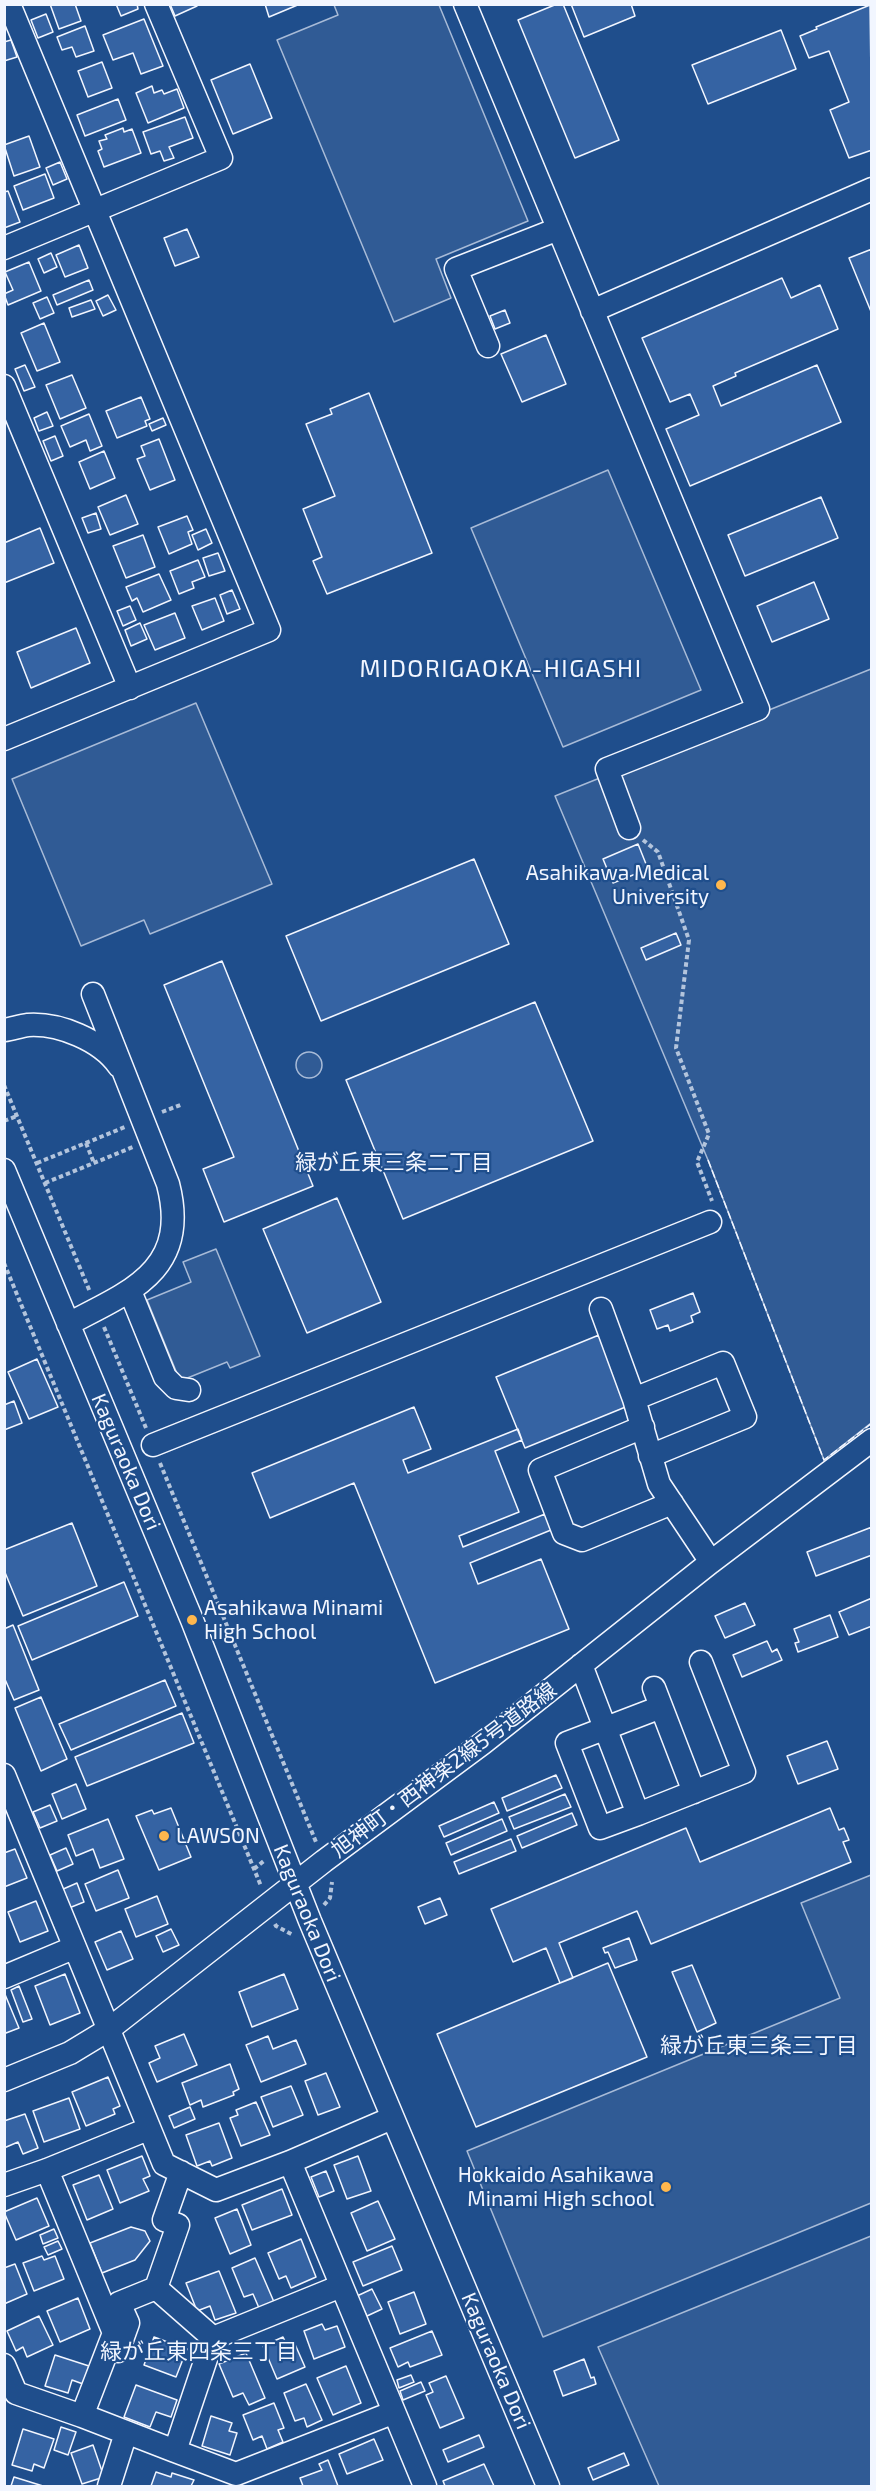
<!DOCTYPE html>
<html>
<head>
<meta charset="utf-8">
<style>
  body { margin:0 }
  #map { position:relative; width:876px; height:2491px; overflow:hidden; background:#1f4e8c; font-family:"Exo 2",sans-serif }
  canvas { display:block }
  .frame { position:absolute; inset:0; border:6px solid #f2f6ff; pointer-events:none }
</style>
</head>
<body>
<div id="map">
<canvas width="876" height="2491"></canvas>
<div class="frame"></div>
</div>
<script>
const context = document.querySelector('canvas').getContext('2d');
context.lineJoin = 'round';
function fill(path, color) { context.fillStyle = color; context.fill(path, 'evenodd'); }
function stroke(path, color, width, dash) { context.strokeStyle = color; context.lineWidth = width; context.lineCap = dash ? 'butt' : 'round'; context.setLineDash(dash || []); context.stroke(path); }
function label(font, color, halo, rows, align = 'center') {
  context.font = font + ' "Exo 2","Noto Sans JP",sans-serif'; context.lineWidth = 4.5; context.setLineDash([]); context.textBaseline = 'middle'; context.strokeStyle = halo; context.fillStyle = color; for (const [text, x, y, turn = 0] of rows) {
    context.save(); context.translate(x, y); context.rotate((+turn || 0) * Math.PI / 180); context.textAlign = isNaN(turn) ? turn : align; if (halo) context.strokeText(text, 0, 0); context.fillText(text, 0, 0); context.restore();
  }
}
const built = new Path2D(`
  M334,5H439L528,221L436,259L451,298L394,322L277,40L338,15Z
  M608,470L701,690L563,747L471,528Z
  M871,669V1423L824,1460L708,1160L555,796Z
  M196,703L272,884L150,934L144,920L81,946L12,779Z
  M296 1065a13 13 0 1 1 26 0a13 13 0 1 1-26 0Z
  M216,1249L260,1356L230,1368L227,1362L180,1381L147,1300L191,1282L183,1262Z
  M871,1875V2203L543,2337L467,2151L840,1998L801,1903Z
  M871,2236V2486H659L598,2347Z`);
fill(built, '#305b95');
stroke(built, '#a8bbd7', 1.5);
const building = new Path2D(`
  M50,4H75L81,21L59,29Z
  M116,4H137L138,9L121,16Z
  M170,4H196L197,6L175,16Z
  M265,4H300L269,17Z
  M557,4H563L619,140L575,158L518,20Z
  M571,4H631L635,16L584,37Z
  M870,5L872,150L849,158L830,110L849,102L829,51L809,58L800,36L817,29L816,27Z
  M46,14L53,32L38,38L31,20Z
  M144,19L163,66L141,74L133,53L113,60L103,35Z
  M85,26L94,51L76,57L72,47L62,50L57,37Z
  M781,30L796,69L708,104L692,65Z
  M11,40L17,57L4,61V42Z
  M102,62L112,88L88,97L78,71Z
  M250,64L272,118L233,134L211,80Z
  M152,86L154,93L162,90L164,94L177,89L184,108L148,123L136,93Z
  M118,99L126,120L85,136L77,115Z
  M185,117L193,138L169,147L174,158L164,161L160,151L151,154L143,132Z
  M123,128L124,132L132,129L141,153L104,167L98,151L102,149L99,141L107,139L105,135Z
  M29,136L40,167L14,176L4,145Z
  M60,162L67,179L53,185L46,168Z
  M45,174L54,198L23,210L14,186Z
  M8,191L20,222L4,228V192Z
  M187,229L199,257L175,266L164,238Z
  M79,245L88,268L65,277L56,255Z
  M872,249V314L849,258Z
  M51,253L57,267L44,273L38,259Z
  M29,262L41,291L8,305L4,294L13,290L5,272Z
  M782,278L791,298L820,285L838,329L735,373L736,376L713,386L721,406L817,365L841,422L690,486L666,429L699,415L690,394L670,402L642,338Z
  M89,280L93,290L57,305L53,295Z
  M108,295L116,310L103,316L96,301Z
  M47,297L54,313L40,319L33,303Z
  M91,300L95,309L72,317L69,308Z
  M505,310L510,323L495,329L490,316Z
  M44,323L60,362L37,371L21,333Z
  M546,335L566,384L522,402L501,354Z
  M25,365L35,387L24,391L15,369Z
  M72,375L86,408L60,419L46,385Z
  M369,393L432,553L327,594L313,561L322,557L303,509L335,496L306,424L332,414L330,409Z
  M141,397L150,419L145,421L147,426L117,438L106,411Z
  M47,412L53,426L39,431L34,418Z
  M89,414L102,446L90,451L86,440L70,447L61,426Z
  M163,418L166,425L152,431L149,424Z
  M55,436L63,456L51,461L43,441Z
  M159,439L175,480L150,490L137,459L145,456L141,446Z
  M104,451L115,478L90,489L79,462Z
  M126,495L138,524L110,535L98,507Z
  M821,497L838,538L745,576L728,535Z
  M96,513L101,529L88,533L82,518Z
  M187,516L193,530L188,532L192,544L169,554L158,527Z
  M40,528L54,563L4,583V543Z
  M206,529L212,543L198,550L192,535Z
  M143,535L155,567L126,578L113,546Z
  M218,553L225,571L209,576L203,558Z
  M198,560L205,577L192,582L194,588L179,594L170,571Z
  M159,574L171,600L143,612L137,598L132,601L126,587Z
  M814,582L829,619L772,642L757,606Z
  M232,590L240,609L227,614L220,595Z
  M215,598L224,621L202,630L192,606Z
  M130,606L136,620L123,626L117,611Z
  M175,613L185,638L155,650L144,625Z
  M140,623L147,639L131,646L125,630Z
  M76,628L90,663L31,688L17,652Z
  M638,844L648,869L613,883L603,859Z
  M474,859L509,944L321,1021L286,936Z
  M676,933L681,945L646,960L641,948Z
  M222,961L313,1186L224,1222L203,1169L234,1157L164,985Z
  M535,1002L593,1141L403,1219L346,1080Z
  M337,1198L381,1302L307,1333L263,1229Z
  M693,1293L700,1312L691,1316L693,1322L670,1331L668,1325L657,1329L650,1310Z
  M599,1335L628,1406L525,1448L496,1377Z
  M37,1359L58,1407L29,1419L8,1372Z
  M14,1401L22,1423L4,1430V1405Z
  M414,1407L431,1449L403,1460L408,1473L518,1429L522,1440L495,1451L519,1512L459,1536L463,1547L545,1514L551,1530L470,1563L478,1584L541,1559L569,1629L435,1683L354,1483L270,1518L252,1473Z
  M72,1523L97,1586L23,1616L4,1570V1550Z
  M872,1527V1555L816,1576L807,1552Z
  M124,1582L138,1616L32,1660L18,1626Z
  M872,1598V1626L849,1635L839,1612Z
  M745,1603L755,1625L725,1638L715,1616Z
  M830,1615L838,1637L798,1652L795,1643L799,1642L794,1629Z
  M13,1625L39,1690L14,1700L4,1677V1629Z
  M767,1641L772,1652L777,1649L782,1660L742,1677L733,1655Z
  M165,1680L176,1706L71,1750L59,1724Z
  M41,1697L67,1759L41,1771L15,1708Z
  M182,1713L194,1743L87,1786L75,1757Z
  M827,1741L838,1769L798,1784L787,1756Z
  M556,1775L562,1788L507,1811L502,1798Z
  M76,1784L86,1809L62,1819L52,1794Z
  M565,1794L571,1807L514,1829L509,1817Z
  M494,1802L499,1813L444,1837L439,1826Z
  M50,1805L57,1821L40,1828L33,1812Z
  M171,1808L191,1857L159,1870L136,1816L152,1810L154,1814Z
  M830,1808L839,1830L844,1828L849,1840L843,1842L851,1862L651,1944L637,1911L559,1943L573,1978L560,1983L546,1948L513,1962L491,1909L686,1828L700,1862Z
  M572,1813L577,1825L522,1848L517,1836Z
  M108,1819L124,1859L100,1868L93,1849L76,1856L68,1835Z
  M502,1819L507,1831L451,1855L446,1843Z
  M511,1839L516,1851L459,1874L454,1862Z
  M66,1848L73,1864L57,1871L50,1855Z
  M15,1849L27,1878L4,1887V1853Z
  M118,1870L129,1898L96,1911L85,1884Z
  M77,1883L84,1902L69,1908L61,1890Z
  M157,1896L168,1924L136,1937L125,1909Z
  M440,1898L447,1915L425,1924L418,1907Z
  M36,1901L48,1931L20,1942L8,1912Z
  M171,1929L179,1945L163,1952L156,1936Z
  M121,1931L133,1959L107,1970L95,1942Z
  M629,1938L637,1960L615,1968L608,1952L605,1953L603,1948Z
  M608,1963L647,2057L476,2127L437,2034Z
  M692,1965L716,2023L697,2032L672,1972Z
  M65,1974L80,2013L50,2025L35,1986Z
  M284,1974L298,2009L252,2027L239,1992Z
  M19,1986L32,2019L23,2022L11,1990Z
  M4,1992L19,2028L6,2033L4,2029Z
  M184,2034L197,2065L157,2082L149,2063L160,2058L155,2046Z
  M268,2036L273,2049L296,2040L306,2064L261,2082L246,2045Z
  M230,2064L239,2089L233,2092L234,2095L203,2107L201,2100L190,2105L182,2083Z
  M326,2073L340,2107L318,2115L305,2081Z
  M108,2077L120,2106L113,2109L115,2114L86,2126L72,2092Z
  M291,2086L303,2115L273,2127L261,2097Z
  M69,2098L80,2129L44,2142L33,2111Z
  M256,2102L270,2135L241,2146L230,2118L238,2115L236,2110Z
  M190,2107L195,2119L174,2128L169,2116Z
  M25,2114L38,2148L23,2154L18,2142L4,2148V2121Z
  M219,2123L232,2158L212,2166L210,2161L197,2166L186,2135Z
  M142,2156L150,2176L143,2179L149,2191L120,2203L107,2170Z
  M358,2156L371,2191L347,2199L334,2165Z
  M326,2171L334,2191L319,2197L311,2177Z
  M99,2175L113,2209L87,2220L73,2185Z
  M282,2189L292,2215L252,2230L242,2205Z
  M37,2198L49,2226L16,2240L4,2212Z
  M378,2201L395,2239L367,2251L351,2213Z
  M237,2209L251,2245L230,2254L215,2218Z
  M131,2227L145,2231L150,2241L135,2260L102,2273L90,2243Z
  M54,2229L58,2238L43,2244L40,2235Z
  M301,2239L316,2277L291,2288L286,2276L279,2279L268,2253Z
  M58,2241L62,2249L48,2255L44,2247Z
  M392,2246L402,2270L363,2286L353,2262Z
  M42,2256L44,2260L55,2256L64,2279L34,2291L23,2263Z
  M255,2258L274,2302L259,2308L253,2294L244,2297L232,2268Z
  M15,2264L27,2294L4,2304V2268Z
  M219,2271L236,2313L215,2320L210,2306L197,2311L186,2283Z
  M372,2289L382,2309L367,2316L357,2296Z
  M414,2292L426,2324L400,2334L388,2302Z
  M78,2298L90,2329L60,2342L47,2311Z
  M39,2316L53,2345L27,2357L23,2347L16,2351L7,2331Z
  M322,2324L325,2330L337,2326L345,2347L314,2359L304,2331Z
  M432,2331L442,2355L410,2367L408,2362L398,2367L390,2348Z
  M154,2337L187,2349L176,2377L144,2365Z
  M283,2337L287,2345L294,2342L305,2367L277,2379L263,2346Z
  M246,2353L265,2398L249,2405L243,2393L233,2397L219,2364Z
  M55,2355L89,2366L83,2384L72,2380L68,2393L45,2386Z
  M584,2359L591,2378L594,2377L596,2384L563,2396L554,2371Z
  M346,2366L361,2403L333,2415L317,2378Z
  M411,2375L414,2382L399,2388L397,2380Z
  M446,2376L464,2418L440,2428L426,2395L433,2392L429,2383Z
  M421,2382L425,2391L403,2400L400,2391Z
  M306,2384L322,2420L307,2427L304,2418L295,2421L284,2393Z
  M136,2385L177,2400L171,2417L156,2412L150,2427L124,2417Z
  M274,2403L284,2428L278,2430L283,2442L267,2449L262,2436L253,2440L243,2415Z
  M211,2416L232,2423L229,2431L237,2433L230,2455L202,2446Z
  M61,2427L76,2432L68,2455L54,2450Z
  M23,2429L54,2439L44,2468L34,2464L32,2471L12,2465Z
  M479,2435L484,2447L448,2462L443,2450Z
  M374,2439L383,2460L347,2474L339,2454Z
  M93,2445L104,2477L82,2484L71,2453Z
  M624,2453L629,2465L593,2480L588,2468Z
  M328,2460L338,2486H303L300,2478L322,2470L319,2464Z
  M484,2464L494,2486H445L443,2481Z
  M156,2472L171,2477L172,2473L194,2480L191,2486H151Z
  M14,2477L43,2486H11Z`);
fill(building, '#3563a3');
stroke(building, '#f2f6ff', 1.5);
const minor = new Path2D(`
  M465,4L758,709L607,769L629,828
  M4,248L221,158L156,4
  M592,311L872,189
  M488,346L456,269L558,229
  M4,386L130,688
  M4,739L269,630L9,4
  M4,1030C12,1029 20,1026 28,1025C59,1023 101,1040 119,1066
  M4,1170L192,1620L310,1921L548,2486
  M130,1291L165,1377L176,1388L189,1390
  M601,1309L634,1399L659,1484L711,1562
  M68,1324C132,1291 190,1269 168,1184L93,994
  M634,1399L723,1363L745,1417L650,1456
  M643,1427L540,1470L564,1533L582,1540L672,1503
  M153,1445L710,1222
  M581,1665L638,1814L744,1772L701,1662
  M654,1688L694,1792
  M4,1775L164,2164L216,2190L290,2162L392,2118
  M638,1814L600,1828L567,1743L661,1707
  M4,1977L73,1948
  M4,2080L70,2053L108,2030L324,1861L483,1743L711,1562L872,1440
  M290,2162L425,2486
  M4,2185L47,2170L148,2129
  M341,2286L213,2338L175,2451L236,2474L392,2413
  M156,2288L213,2338
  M118,2351L128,2323L119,2303L156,2288L178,2225L164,2220L181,2172
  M4,2365L16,2393L82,2416L114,2333L47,2170
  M109,2486L126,2433L82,2416L95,2420L175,2451`);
stroke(minor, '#f2f6ff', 25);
stroke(new Path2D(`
  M643,840L658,852L689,940L676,1048L709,1134L697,1162L712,1201
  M4,1085L90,1292
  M162,1112L183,1104
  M4,1121L17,1116
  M86,1143L94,1163
  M37,1163L125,1127
  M45,1183L133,1147
  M4,1263L261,1886
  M104,1327L146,1428
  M160,1463L316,1842
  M254,1869L265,1860
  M324,1905L330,1898L332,1882
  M275,1924L276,1926L293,1935`), '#b3c4dc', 4, [4.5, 3]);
stroke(minor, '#1f4e8c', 22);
stroke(new Path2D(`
  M708,1160L824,1460L872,1423`), '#f2f6ff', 1.5, [8, 3]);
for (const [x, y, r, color] of [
  [721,885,6,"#ffb74d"],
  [192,1620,6,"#ffb74d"],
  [164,1836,6,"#ffb74d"],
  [666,2187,6,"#ffb74d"]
]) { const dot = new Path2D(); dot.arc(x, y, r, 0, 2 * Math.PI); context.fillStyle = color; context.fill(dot); stroke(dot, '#1f4e8c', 2); }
label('21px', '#f2f6ff', '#1f4e8c', [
  ["Asahikawa Medical",709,873],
  ["University",709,897],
  ["Asahikawa Minami",204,1608,"left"],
  ["High School",204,1632,"left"],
  ["LAWSON",176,1836,"left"],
  ["Hokkaido Asahikawa",654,2175],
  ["Minami High school",654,2199]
], 'right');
label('21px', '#f2f6ff', '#1f4e8c', [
  ["Kaguraoka Dori",126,1462,67],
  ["旭神町・西神楽2線5号道路線",444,1770,-37],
  ["Kaguraoka Dori",307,1913,68],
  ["Kaguraoka Dori",496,2361,67]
]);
label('22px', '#f2f6ff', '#1f4e8c', [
  ["緑が丘東三条二丁目",394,1163],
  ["緑が丘東三条三丁目",759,2046],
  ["緑が丘東四条三丁目",199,2352]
]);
context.letterSpacing = '1.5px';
label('24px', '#f2f6ff', '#1f4e8c', [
  ["MIDORIGAOKA-HIGASHI",501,669]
]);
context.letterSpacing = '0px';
</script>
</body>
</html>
